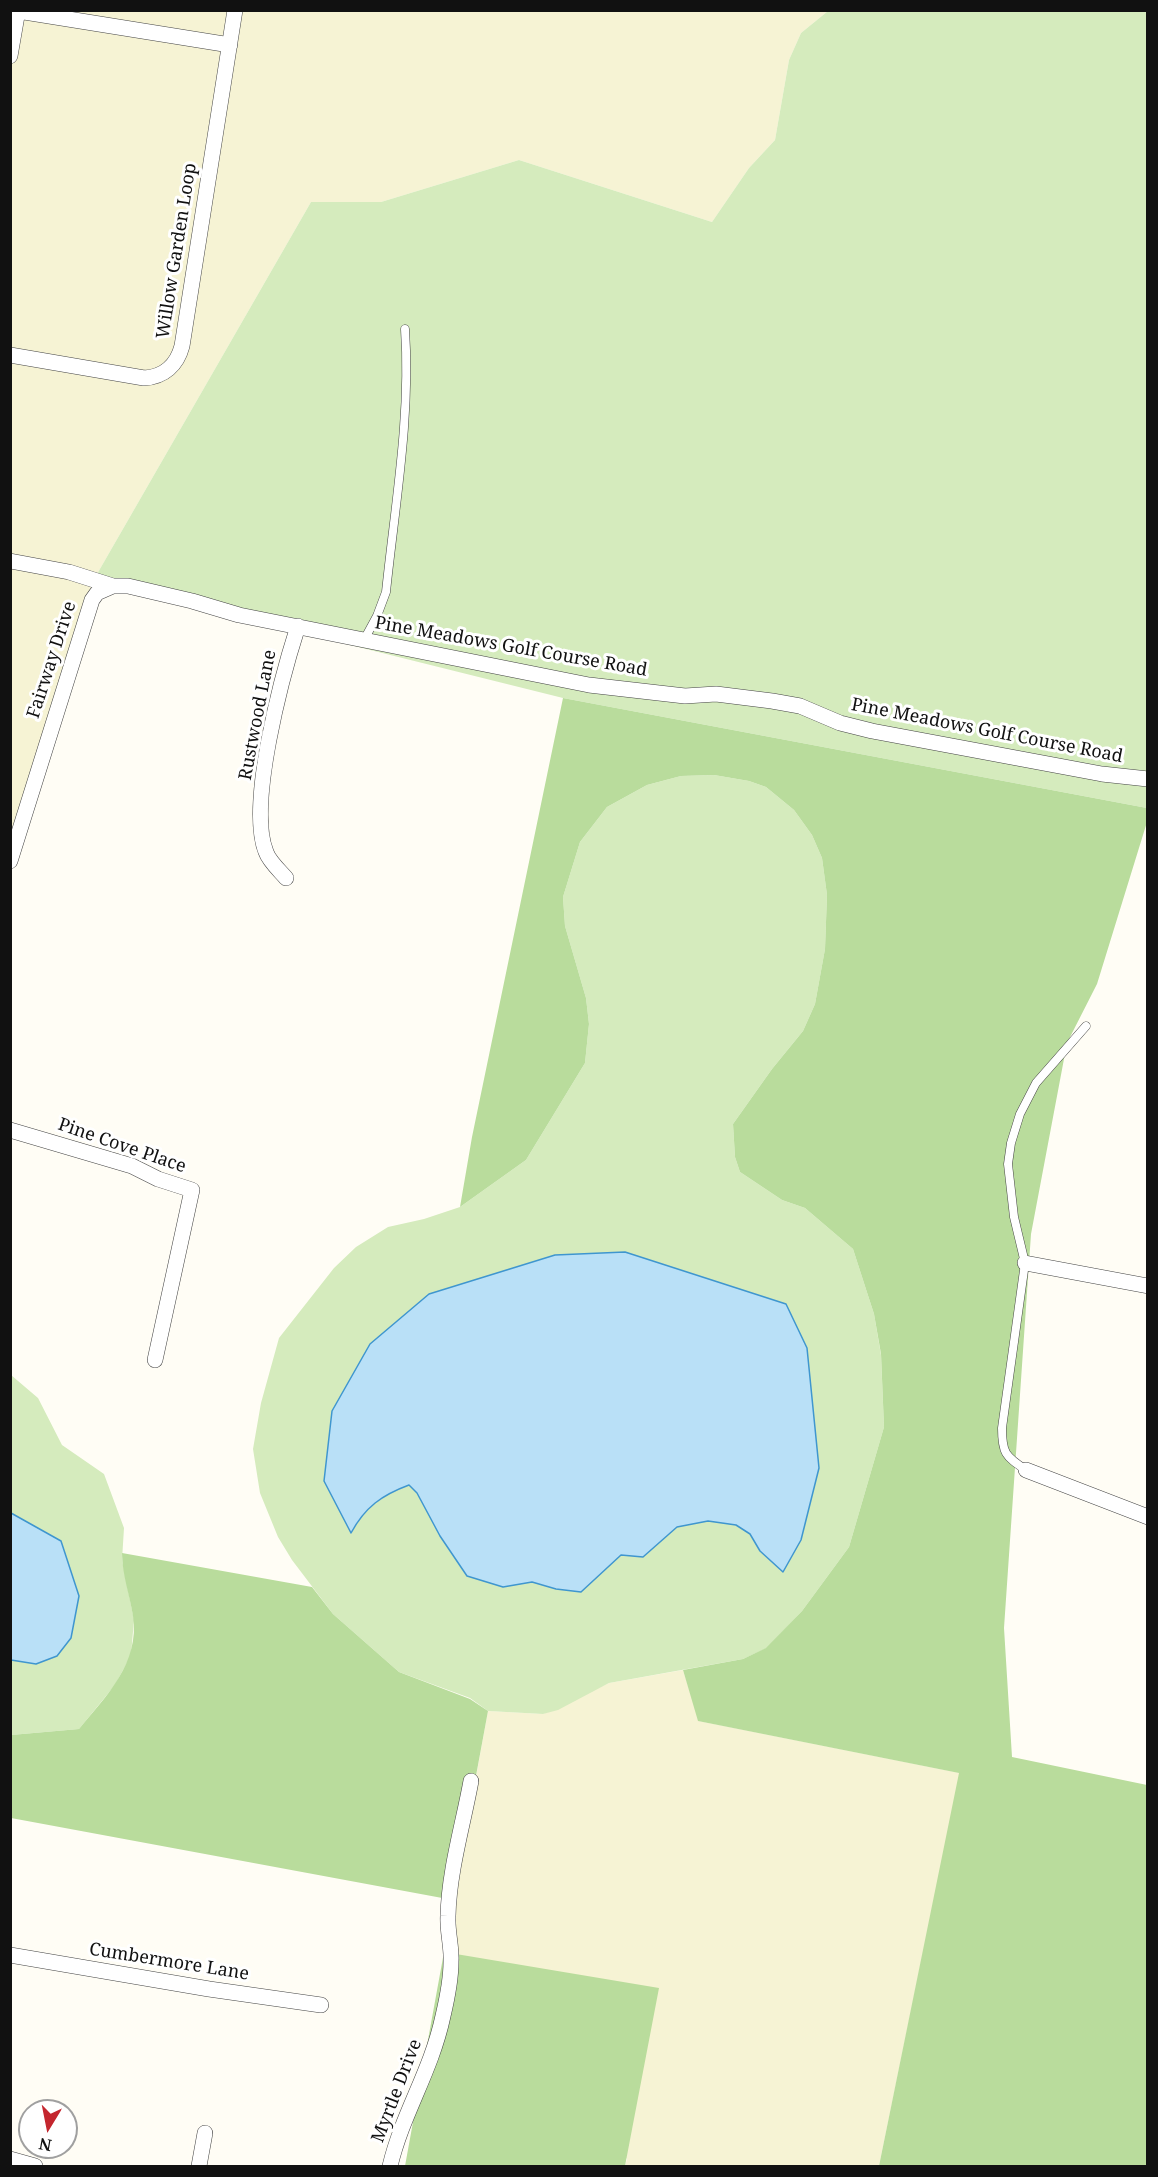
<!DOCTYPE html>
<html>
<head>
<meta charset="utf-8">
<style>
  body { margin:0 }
  #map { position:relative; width:1158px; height:2177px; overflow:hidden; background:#fffdf5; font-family:"Noto Serif",serif }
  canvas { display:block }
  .frame { position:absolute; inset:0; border:12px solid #111; pointer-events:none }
  .north { position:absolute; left:18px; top:2099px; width:60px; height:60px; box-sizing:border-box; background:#fff; border:2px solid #a0a0a0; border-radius:50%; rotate:190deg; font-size:16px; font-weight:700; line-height:24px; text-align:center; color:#111 }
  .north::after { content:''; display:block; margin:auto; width:21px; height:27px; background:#c4262e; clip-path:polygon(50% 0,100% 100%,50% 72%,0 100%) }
</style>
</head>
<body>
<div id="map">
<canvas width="1158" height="2177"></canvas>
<div class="frame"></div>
<div class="north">N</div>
</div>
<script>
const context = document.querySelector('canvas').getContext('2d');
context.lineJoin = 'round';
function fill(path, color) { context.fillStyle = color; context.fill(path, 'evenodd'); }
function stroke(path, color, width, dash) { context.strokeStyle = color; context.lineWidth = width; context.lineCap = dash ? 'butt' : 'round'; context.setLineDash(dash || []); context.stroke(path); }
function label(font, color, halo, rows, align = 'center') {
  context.font = font + ' "Noto Serif",serif'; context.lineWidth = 6; context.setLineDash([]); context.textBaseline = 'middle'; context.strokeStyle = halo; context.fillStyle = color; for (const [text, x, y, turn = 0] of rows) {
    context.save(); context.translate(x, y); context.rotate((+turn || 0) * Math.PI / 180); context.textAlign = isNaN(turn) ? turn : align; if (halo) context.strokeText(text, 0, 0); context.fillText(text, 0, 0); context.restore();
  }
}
fill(new Path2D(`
  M11,11H828L801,33L789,60L775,140L749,168L712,222L519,160L381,202H311L93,581L73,644L11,866Z
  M683,1670L699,1721L960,1773L879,2166H625L627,2159L444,1952L488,1711L543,1714L609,1683Z`), '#f6f3d4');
fill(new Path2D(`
  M828,11H1147V808L563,698L93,581L311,202H381L519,160L712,222L749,168L775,140L789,60L801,33Z
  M714,775L749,781L766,787L794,810L812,835L822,858L827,895L825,949L815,1004L803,1031L772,1069L733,1124L735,1157L740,1172L782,1200L805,1208L853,1249L874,1314L881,1355L884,1427L849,1547L802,1611L767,1648L743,1659L609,1683L558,1710L543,1714L488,1711L470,1698L399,1672L333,1614L292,1560L278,1537L260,1493L253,1449L261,1403L279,1338L334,1268L356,1247L388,1227L424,1219L460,1207L526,1160L585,1063L589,1024L586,998L565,926L563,897L580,842L607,807L647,785L681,776ZM429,1294L801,1540L760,1551L750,1534L736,1525L708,1520L677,1527L643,1557L621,1555L604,1569L556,1589L532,1582L503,1587L467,1576L440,1536L417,1493L409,1485C383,1495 365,1507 352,1532Z
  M11,1375L38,1398L62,1445L104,1474L124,1528L122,1560L134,1620L131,1655L115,1685L79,1729L11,1735V1660L36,1664L61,1541L11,1513Z`), '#d5ebbd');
fill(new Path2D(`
  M563,698L1147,808V822L1097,984L1067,1043L1031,1234L1004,1628L1012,1757L1147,1785V2166H879L959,1773L698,1721L683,1670L743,1659L766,1648L802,1611L849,1547L884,1427L881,1354L874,1314L853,1249L805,1208L782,1200L740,1172L735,1157L733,1124L772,1069L803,1031L815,1004L825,949L827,895L822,858L812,835L794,810L766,787L749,781L714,775L681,776L647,785L607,807L580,842L563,897L565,926L586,998L589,1024L585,1063L526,1160L460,1207L472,1137Z
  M122,1553L312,1587L333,1614L399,1672L470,1699L488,1711L453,1900L11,1818V1735L79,1729C106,1696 140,1663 133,1616C130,1596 122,1574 122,1553Z
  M444,1952L659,1988L625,2166H405Z`), '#b9dc9c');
const water = new Path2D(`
  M625,1252L786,1304L807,1348L819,1468L801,1540L783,1572L760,1551L750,1534L736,1525L708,1521L677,1527L643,1557L621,1555L581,1592L556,1589L532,1582L503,1587L467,1576L440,1536L417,1493L409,1485C382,1495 365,1507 351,1533L324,1481L332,1411L370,1344L429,1294L555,1255Z
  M11,1513L61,1541L79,1596L71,1638L57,1656L36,1664L11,1660Z`);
fill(water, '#b9e0f7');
stroke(water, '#3f96cf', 1.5);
const service = new Path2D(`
  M364,640L377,616L386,592C395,505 411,416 405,329
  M1026,1470C1005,1456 1002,1453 1002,1428L1025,1263L1014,1217L1008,1164L1011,1143L1020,1114L1036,1083L1086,1026`);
const minor = new Path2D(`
  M12,10L230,45
  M10,56L18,10
  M10,355L144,378C164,377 177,365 182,346L235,10
  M10,561L69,572L113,586H128L192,601L239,615L589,685L685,696L716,694L772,701L800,706L840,723L872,731L1102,774L1148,779
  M10,861L92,600L97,593L113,586
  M286,878C279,870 269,861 266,852C247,805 282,676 298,626
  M10,1130L132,1166L158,1179L192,1190L155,1360
  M1025,1263L1148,1286
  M1026,1470L1148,1517
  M10,1955L209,1989L321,2005
  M10,2159L35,2166
  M199,2166L205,2133
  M390,2166C403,2112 431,2072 443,2016C447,1999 451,1979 451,1962C452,1947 447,1931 448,1916C449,1871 463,1825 471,1781`);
stroke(service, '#444', 9);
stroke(minor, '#444', 16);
stroke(service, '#fff', 8);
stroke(minor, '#fff', 15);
label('18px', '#111', '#fff', [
  ["Willow Garden Loop",177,251,-81],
  ["Pine Meadows Golf Course Road",511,647,10],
  ["Fairway Drive",52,660,-72],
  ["Rustwood Lane",258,715,-79],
  ["Pine Meadows Golf Course Road",987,731,11],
  ["Pine Cove Place",122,1146,19],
  ["Cumbermore Lane",169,1962,9],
  ["Myrtle Drive",397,2091,-69]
]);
</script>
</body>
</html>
